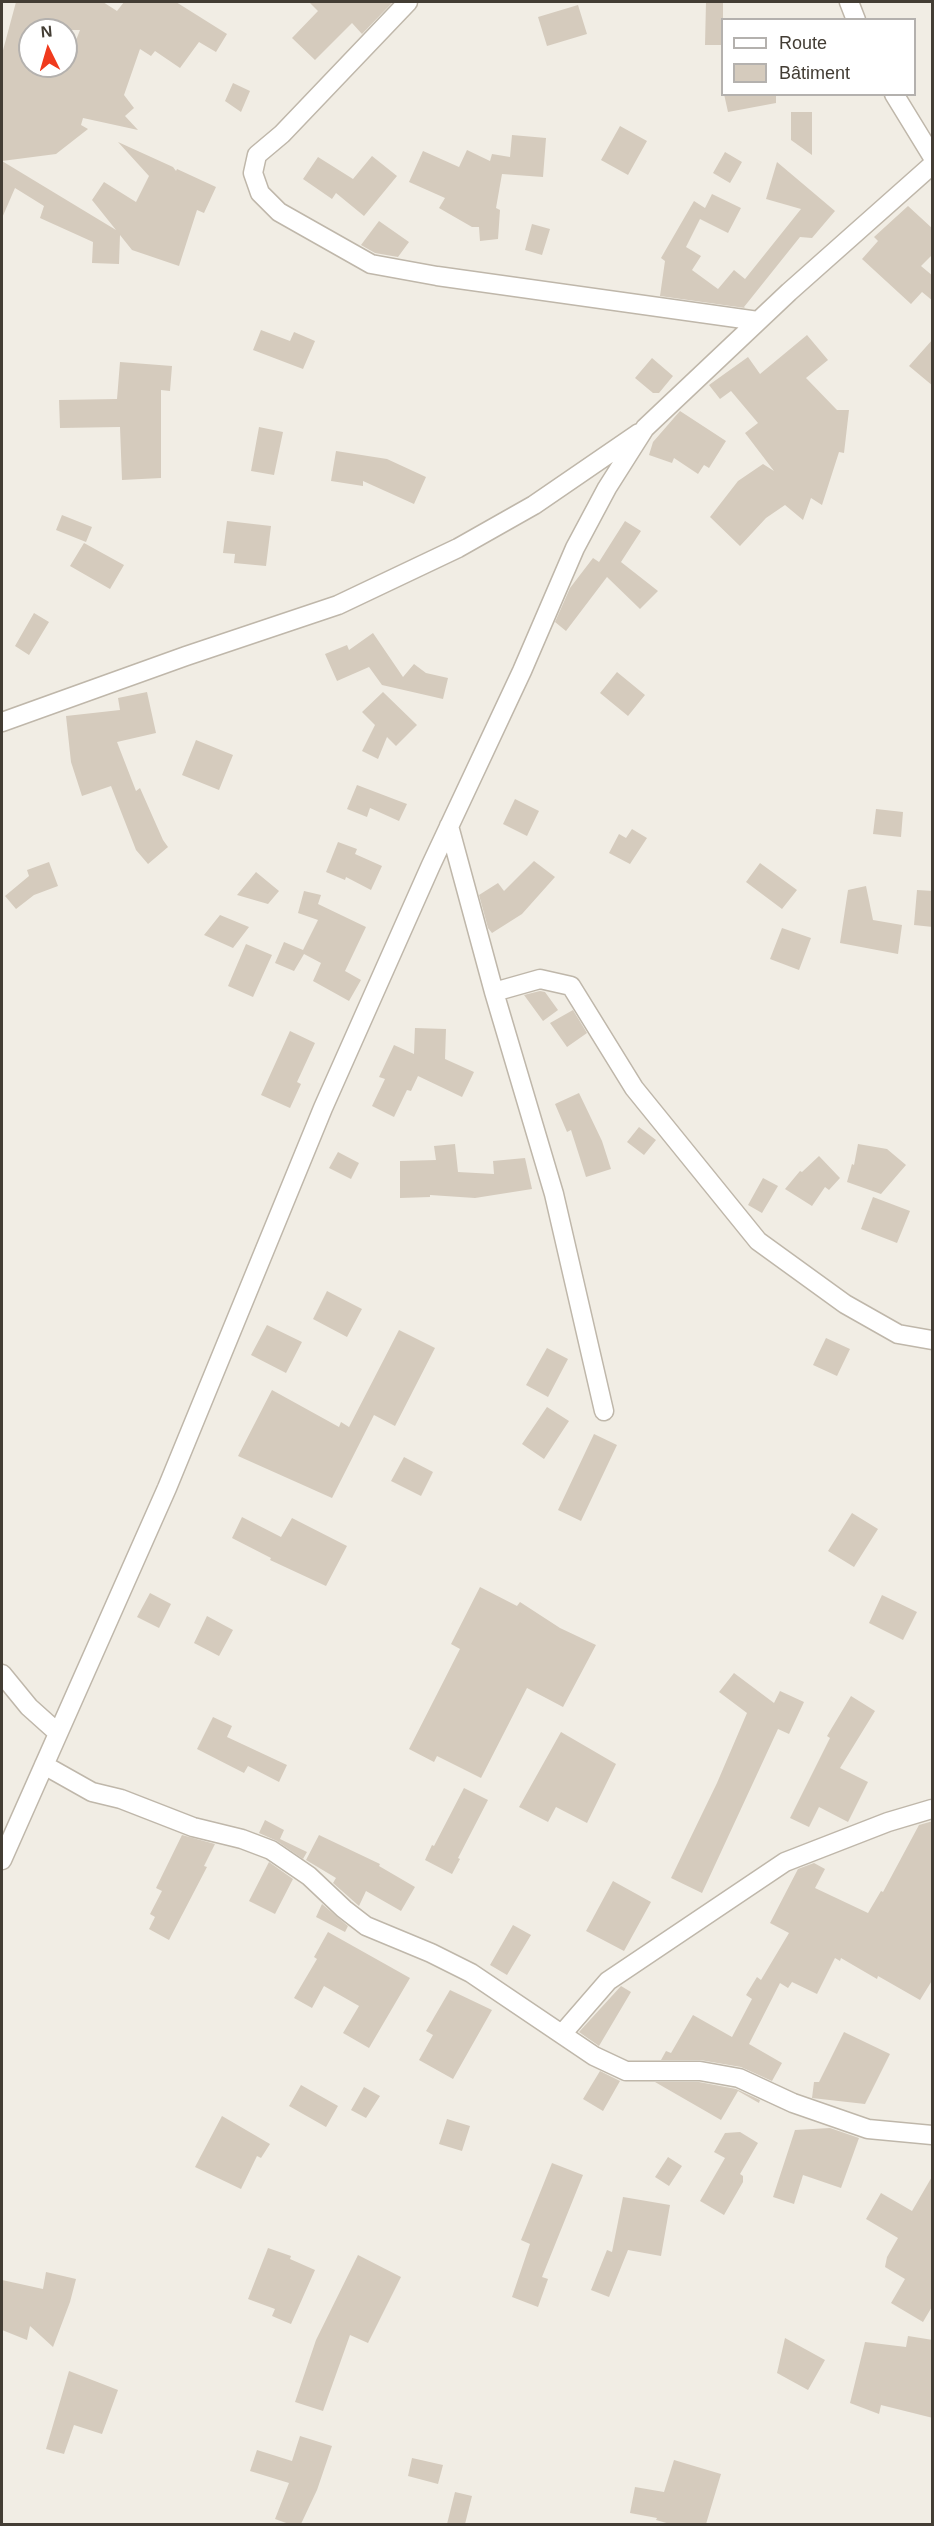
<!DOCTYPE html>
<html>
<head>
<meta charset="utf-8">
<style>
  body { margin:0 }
  #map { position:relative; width:934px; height:2526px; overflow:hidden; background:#f1ede4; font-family:Helvetica,sans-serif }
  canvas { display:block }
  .frame { position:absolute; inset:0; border:3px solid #433d34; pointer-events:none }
  .legend { position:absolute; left:721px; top:18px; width:195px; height:78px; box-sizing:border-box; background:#fff; border:2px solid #b4b1ae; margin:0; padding:8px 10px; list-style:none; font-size:18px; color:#433d34 }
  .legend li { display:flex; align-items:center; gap:12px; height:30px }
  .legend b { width:30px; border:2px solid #b4b1ae }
  .north { position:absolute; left:18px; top:18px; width:60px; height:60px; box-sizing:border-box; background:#fff; border:2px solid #b4b1ae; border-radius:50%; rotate:355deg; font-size:16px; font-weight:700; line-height:24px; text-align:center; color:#433d34 }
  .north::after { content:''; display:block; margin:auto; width:21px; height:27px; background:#f03a1d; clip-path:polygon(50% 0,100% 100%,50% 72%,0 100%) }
</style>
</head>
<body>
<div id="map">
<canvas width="934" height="2526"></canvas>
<div class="frame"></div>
<ul class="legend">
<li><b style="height:8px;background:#fff"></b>Route</li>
<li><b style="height:16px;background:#d5cbbd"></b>Bâtiment</li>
</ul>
<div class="north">N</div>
</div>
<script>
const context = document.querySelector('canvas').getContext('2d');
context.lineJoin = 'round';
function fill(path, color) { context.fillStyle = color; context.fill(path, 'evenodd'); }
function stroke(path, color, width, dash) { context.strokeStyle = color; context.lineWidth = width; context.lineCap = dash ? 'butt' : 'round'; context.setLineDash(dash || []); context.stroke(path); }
fill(new Path2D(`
  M16,2H103L117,11L124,2H176L227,34L216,52L199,42L180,68L155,51L151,56L140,49L124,95L134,108L125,116L138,130L83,118L81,125L88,129L56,154L2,161V54ZM30,30H80L66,66H30Z
  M309,2H393L362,34L352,23L315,60L292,38L318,11Z
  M706,2H723V45H705Z
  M578,5L587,34L547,46L538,17Z
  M233,83L250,91L241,112L225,101Z
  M724,94H776V103L728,112Z
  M791,112H812V155L791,140Z
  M620,126L647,141L628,175L601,160Z
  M512,135L546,138L543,177L502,174L496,208L500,210L498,239L480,241L479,227H472L439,208L445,198L409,182L423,151L459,167L467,150L490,161L492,154L510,157Z
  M118,142L173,167L176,171L177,169L216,187L204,213L197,210L179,266L132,250L120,235L119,264L92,263L93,242L40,218L44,206L15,188L2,218V161L116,230L92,200L104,182L136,202L149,176Z
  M725,152L742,162L730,183L713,173Z
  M372,156L397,176L364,216L336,193L332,199L303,179L318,157L353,179Z
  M777,162L835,211L812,238L800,237L744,307L745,308L660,296L665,261L661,258L694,201L705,208L712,194L741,208L728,233L700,219L686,247L701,256L692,270L718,289L734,270L745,279L801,209L766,199Z
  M908,206L933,229V254L921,266L933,276V301L922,292L911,304L862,259L878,241L874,237Z
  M379,221L409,242L398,257L375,253L361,245Z
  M532,224L550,229L542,255L525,250Z
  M261,330L290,341L294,332L315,341L303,369L253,350Z
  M807,335L828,360L806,378L837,410H849L844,453L839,452L822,505L811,498L803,520L785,505L766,518L740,546L710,517L738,481L763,464L774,471L745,433L758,423L731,391L720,399L709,385L748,357L760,374Z
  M933,339V386L909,366Z
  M652,358L673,376L659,393H653L635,378Z
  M120,362L172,366L170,391L161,390V478L122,480L120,427L60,428L59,400L117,399Z
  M680,411L726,441L709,468L704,465L698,474L674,458L672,463L649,455L653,442Z
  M259,427L283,432L274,475L251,471Z
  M336,451L387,459L426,477L414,504L363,481V486L331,481Z
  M62,515L92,527L86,542L56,530Z
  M227,521L271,526L266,566L234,563L235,554L223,553Z
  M625,521L641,531L621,562L658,591L640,609L607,577L566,631L555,622L570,588L593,558L599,562Z
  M84,543L124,565L110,589L70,566Z
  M34,613L49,622L29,655L15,646Z
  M373,633L403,677L414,664L426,673L448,678L443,699L382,685L369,667L337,681L325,654L347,645L349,650Z
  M617,672L645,695L628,716L600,693Z
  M147,692L156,733L117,742L136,791L140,788L163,840L168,847L148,864L136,850L111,786L82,796L71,762L66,716L120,710L118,698Z
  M383,692L417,725L396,746L387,737L378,759L362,751L375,725L362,712Z
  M196,740L233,755L219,790L182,775Z
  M357,785L407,804L399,821L370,808L367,817L347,809Z
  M515,799L539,811L527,836L503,824Z
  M876,809L903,812L901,837L873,834Z
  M632,829L647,838L630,864L609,853L619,834L626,838Z
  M338,842L357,849L355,854L382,866L371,890L346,877L345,880L326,872Z
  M534,861L555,877L522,914L492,933L488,928L479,895L498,883L504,891Z
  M49,862L58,886L34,895L16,909L5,896L29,876L27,870Z
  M760,863L797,890L782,909L746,882Z
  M256,872L279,891L268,904L237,895Z
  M866,886L873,920L902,925L898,954L840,943L848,890Z
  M917,890L933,891V927L914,925Z
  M304,891L321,895L318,904L366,927L345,971L361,980L349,1001L313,981L321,963L304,954L294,971L275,963L284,942L303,950L318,920L298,913Z
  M220,915L249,927L233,948L204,935Z
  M782,928L811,938L799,970L770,959Z
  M246,944L272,955L253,997L228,986Z
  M540,991L545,992L558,1010L543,1021L524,995Z
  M573,1010L587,1033L567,1047L550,1023Z
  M415,1028L446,1029L445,1059L474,1072L462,1097L418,1076L411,1091L407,1090L394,1117L372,1106L385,1079L379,1077L394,1045L414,1054Z
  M290,1031L315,1043L297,1082L301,1084L290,1108L261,1095Z
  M579,1093L602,1141L611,1169L586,1177L571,1130L567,1132L555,1104Z
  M639,1127L656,1140L644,1155L627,1142Z
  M455,1144L458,1172L494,1174L493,1161L525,1158L532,1189L475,1198L430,1195V1197L400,1198V1161L436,1160L434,1146Z
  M858,1144L887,1149L906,1165L881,1194L847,1182L852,1164L854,1165Z
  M338,1152L359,1163L351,1179L329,1168Z
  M819,1156L840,1178L829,1190L825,1187L812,1206L785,1189L800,1171L802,1172Z
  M763,1178L778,1186L762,1213L748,1205Z
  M873,1197L910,1211L897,1243L861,1229Z
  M327,1291L362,1309L347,1337L313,1319Z
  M267,1325L302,1342L286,1373L251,1355Z
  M399,1330L435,1348L395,1426L374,1415L332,1498L238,1456L272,1390L339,1427L341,1422L349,1427Z
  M826,1338L850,1349L837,1376L813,1365Z
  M547,1348L568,1359L548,1397L526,1385Z
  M547,1407L569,1421L544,1459L522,1444Z
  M594,1434L617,1445L581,1521L558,1510Z
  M404,1457L433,1472L421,1496L391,1481Z
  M852,1513L878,1529L854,1567L828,1551Z
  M242,1517L281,1537L292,1518L347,1546L326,1586L270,1560L271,1558L232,1538Z
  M480,1587L517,1606L520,1602L560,1628L596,1645L563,1707L527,1688L481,1778L437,1756L434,1762L409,1749L460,1649L451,1644Z
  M150,1593L171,1604L159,1628L137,1617Z
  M882,1595L917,1612L903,1640L869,1623Z
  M207,1616L233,1630L219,1656L194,1643Z
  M734,1673L774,1703L780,1691L804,1702L789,1734L778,1729L702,1893L671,1878L717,1783L747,1713L719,1692Z
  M851,1696L875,1711L840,1768L868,1782L848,1822L819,1807L809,1827L790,1818L830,1738L827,1736Z
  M213,1717L232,1726L227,1737L287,1765L279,1782L248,1766L244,1773L197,1749Z
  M561,1732L616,1764L587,1823L556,1807L548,1822L519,1807Z
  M464,1788L488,1800L458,1858L460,1859L452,1874L425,1860L432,1845L434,1846Z
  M265,1820L284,1830L280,1839L307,1852L303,1859L277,1841L259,1833Z
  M933,1821V1979L920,2000L878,1976L877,1979L841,1958L840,1961L835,1958L817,1994L792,1982L788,1988L780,1983L749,2044L782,2063L772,2081L741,2067L700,2060H661L666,2051L671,2053L693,2015L732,2037L752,1999L746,1995L757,1977L761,1980L789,1933L770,1923L798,1869L814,1863L825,1869L815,1888L868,1913L881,1891L883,1892L919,1825Z
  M182,1835L215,1844L204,1866L207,1867L169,1940L149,1929L155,1917L150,1914L162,1891L156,1888Z
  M319,1835L380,1864L379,1866L415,1887L401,1911L366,1891L359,1906L333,1883L336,1878L306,1860Z
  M269,1862L293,1879L275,1914L249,1901Z
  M613,1881L651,1902L624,1951L586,1931Z
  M322,1904L348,1926L345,1932L316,1917Z
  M513,1925L531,1935L507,1975L490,1965Z
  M328,1932L410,1978L369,2048L343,2033L359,2006L324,1986L312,2008L294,1998L317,1959L314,1957Z
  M621,1986L631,1992L599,2046L579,2032Z
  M450,1990L492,2010L453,2079L419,2060L433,2035L426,2031Z
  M844,2032L890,2054L865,2104L812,2098L814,2082H819Z
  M600,2071L620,2081L603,2111L583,2099Z
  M655,2082H699L736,2089L760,2100L759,2103L738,2091L721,2120Z
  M301,2085L338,2106L326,2127L289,2106Z
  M364,2087L380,2096L366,2118L351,2110Z
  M222,2116L270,2144L261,2158L257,2156L241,2189L195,2167Z
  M447,2119L470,2126L462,2151L439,2144Z
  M830,2128L859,2138L841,2188L803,2175L794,2204L773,2197L795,2130Z
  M740,2132L758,2143L740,2174L743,2176V2182L724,2215L700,2201L725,2158L714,2152L725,2133Z
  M668,2157L682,2166L669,2186L655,2177Z
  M552,2163L583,2175L542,2277L548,2279L538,2307L512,2297L530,2244L521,2240Z
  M933,2175V2305L923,2322L891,2303L905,2279L885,2267L887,2257L898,2238L866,2219L881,2193L912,2211Z
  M623,2197L670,2205L661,2256L628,2250L609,2297L591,2290L607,2250L612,2252Z
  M268,2248L291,2256L290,2259L315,2270L291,2324L272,2316L275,2309L248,2299Z
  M358,2255L401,2277L368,2343L350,2335L323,2411L295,2402L316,2340Z
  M46,2272L76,2279L70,2302L53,2347L30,2326L27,2340L2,2330V2280L43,2289Z
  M908,2336L933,2340V2418L881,2405L879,2414L850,2403L865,2342L906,2347Z
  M785,2338L825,2360L808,2390L777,2373Z
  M69,2371L118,2390L102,2434L74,2425L64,2454L46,2449Z
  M300,2436L332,2446L317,2490L301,2524H289L275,2519L289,2483L250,2471L257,2450L292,2461Z
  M412,2458L443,2465L438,2484L408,2476Z
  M674,2460L721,2474L706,2524H670L656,2520L657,2518L630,2513L635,2487L664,2492Z
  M455,2492L472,2496L465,2524H447Z`), '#d5cbbd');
const street = new Path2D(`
  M408,2L282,134L257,155L253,173L260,193L279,212L371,264L437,276L758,321
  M849,2L856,20
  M894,94L932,156
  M2,722L186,656L338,605L458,548L534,505L639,433
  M449,826L494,992L554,1194L604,1411
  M494,992L540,979L571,986L634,1088L758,1241L845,1304L898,1334L932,1340
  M2,1674L29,1707L58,1733
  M44,1765L92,1792L121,1799L193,1827L242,1839L271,1850L309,1876L344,1909L366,1926L431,1953L471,1973L594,2056L626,2071H700L739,2078L793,2103L868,2129L932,2135
  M2,1860L167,1488L323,1108L431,865L522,671L575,548L607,488L645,428L789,292L932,165
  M562,2034L608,1981L785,1862L888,1822L932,1809`);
stroke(street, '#bfb7aa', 21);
stroke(street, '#fff', 18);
</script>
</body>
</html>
